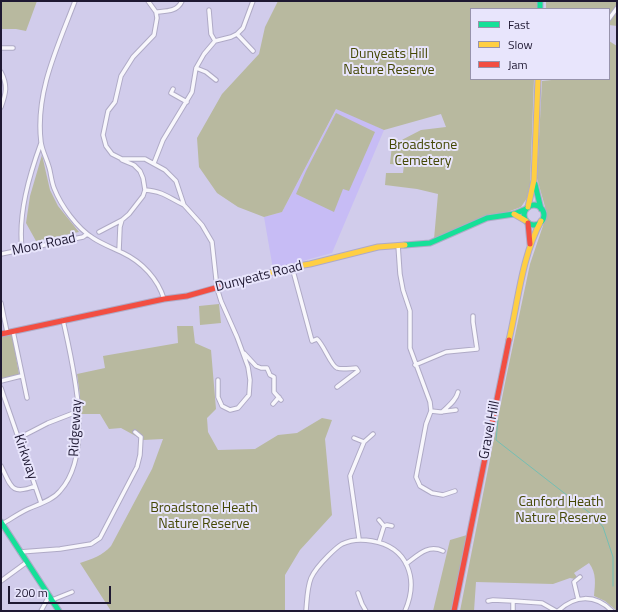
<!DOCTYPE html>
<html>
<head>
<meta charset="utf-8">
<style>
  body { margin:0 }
  #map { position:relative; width:618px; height:612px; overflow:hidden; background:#d1cceb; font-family:"Titillium Web",sans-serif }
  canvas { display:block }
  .frame { position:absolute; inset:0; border:2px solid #1e1832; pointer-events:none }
  .legend { position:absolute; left:470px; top:8px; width:140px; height:72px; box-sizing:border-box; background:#e8e5fc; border:1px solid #9793ab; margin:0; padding:5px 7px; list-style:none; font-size:12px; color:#1e1832 }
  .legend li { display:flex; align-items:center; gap:8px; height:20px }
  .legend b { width:20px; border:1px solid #9793ab }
  .scale { position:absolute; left:8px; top:586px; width:103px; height:18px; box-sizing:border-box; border:2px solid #1e1832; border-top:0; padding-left:5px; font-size:12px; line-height:14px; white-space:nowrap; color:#1e1832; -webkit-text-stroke:3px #e8e5fc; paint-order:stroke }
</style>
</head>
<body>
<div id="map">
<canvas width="618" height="612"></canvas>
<div class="frame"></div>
<ul class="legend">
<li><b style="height:5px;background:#16e098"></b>Fast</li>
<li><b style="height:5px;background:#ffcf43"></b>Slow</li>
<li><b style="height:5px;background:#f24e42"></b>Jam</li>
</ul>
<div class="scale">200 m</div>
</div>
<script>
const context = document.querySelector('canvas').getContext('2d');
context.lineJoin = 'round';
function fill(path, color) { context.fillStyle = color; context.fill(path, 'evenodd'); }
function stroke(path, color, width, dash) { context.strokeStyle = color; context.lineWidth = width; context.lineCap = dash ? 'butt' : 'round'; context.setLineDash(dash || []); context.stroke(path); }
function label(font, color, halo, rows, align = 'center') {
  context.font = font + ' "Titillium Web",sans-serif'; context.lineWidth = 4; context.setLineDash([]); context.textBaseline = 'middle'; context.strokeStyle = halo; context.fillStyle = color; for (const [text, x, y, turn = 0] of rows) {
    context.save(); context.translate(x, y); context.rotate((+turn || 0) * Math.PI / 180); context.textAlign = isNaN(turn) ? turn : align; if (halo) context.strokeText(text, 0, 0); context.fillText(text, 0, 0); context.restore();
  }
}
fill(new Path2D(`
  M337,108L384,130L332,253L273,269L264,217L282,212Z`), '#c7bcf5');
fill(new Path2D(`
  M1,1H37L26,31L16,29H1Z
  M278,1H537V9H471V79H534L530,185L527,198L521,207L434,239L438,194L417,189L385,185L386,173H403L404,165L390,164L392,145L421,130L446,127L441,114L384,130L336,109L282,212L264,217L238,207L217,193L199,167L197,138L222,94L259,54L265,27Z
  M546,1H617V26L609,25V9H546Z
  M609,41L617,46V611L605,601L594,596C595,584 597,574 589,563L574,573L577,577L575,579L570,578L553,584L476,582L474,611H460L505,383L530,264L547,214L537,178L542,81L561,79H609Z
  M336,113L375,132L349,191L343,189L334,212L296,194L306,171Z
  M42,155L50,190L58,206L79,232L36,241L26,223L30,196Z
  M219,304L221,323L200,325L199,306Z
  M177,326H193L195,343L211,350L216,409L207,418L208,432L218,450L255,449L278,435L297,433L322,418L332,420L325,439L332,515L300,550L285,575V611H111L80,563C92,559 102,556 111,546L152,469L163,439L143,440L121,428L109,429L100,414H80V395L77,374L105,368L103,356L178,343Z
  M12,334L19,374L18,376L1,379V337Z
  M467,535L451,611H433L450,540Z`), '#b8b99f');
stroke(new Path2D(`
  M498,420L496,440L595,517L603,527L613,557V586`), '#75beb3', 1);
const street = new Path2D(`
  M75,1C58,46 35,92 41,142C42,151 48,161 50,171C51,176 52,183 54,188C61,206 77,228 93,238C102,244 113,248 123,253C142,262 158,279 164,299
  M148,1L156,12L157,18L154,35L133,57L121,76L115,102L108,111L103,135L106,146L112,154L122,159H145L165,170L176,181L184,205L202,225L212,242L217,288L221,301L237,337L248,367L250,380L249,395L238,408L230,410L222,406L218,397V380
  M209,10L211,34L215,41
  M156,12C166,11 177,12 182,1
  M609,19L617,8
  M237,34L253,51
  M1,48H13
  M196,68L206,72L216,80
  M1,72C8,85 6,94 1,107
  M173,89L171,93L187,102
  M154,163L163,140L192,92L196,68L204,54L215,41L231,37L237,34L243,28L253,1
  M145,190C165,192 167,197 184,205
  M99,232L122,220L129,214L143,196L145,190L143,178L140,171L134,165L122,160
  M398,245L400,274L403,290L410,311V348L430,402L431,411L426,424L416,477L420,486L432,493L443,495L455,491
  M22,249C18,214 29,176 41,143
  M119,251L120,227L122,220
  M1,254L83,237L87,234
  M292,267L312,341L317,339C324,345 331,366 337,368C342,370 351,368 356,368L358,371L337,387
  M1,303L7,332
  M13,331L27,398
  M244,353L256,366L261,368H267L270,375L274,377V392L281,400
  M415,365L446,352L477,349L473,322V316
  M1,381L21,376
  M1,388L41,503
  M273,404L279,397
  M431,411L440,412L456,410
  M442,412C448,406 456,401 458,392
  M19,438L48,423L79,411
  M354,438L364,442
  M1,466C11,485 10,496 35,486
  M379,520L384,526
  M2,524C11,519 19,513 28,509C39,504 53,500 60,491C95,452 73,366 63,320
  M359,539L350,476L364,442L373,434
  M379,542L384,526L387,525L392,526
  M20,552L60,549L91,544L100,538L137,467L140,455L141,437L135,432
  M406,564C418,555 428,544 443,551
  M1,581L27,562
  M358,593L362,604L366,611
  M578,599L574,582L580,577
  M52,600L72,592
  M488,601L493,600L513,601
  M41,611L49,596
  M306,611C307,600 307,588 311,578C315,569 321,563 328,556C332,552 337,547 342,544C352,539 361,539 372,541C408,547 419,579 405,611
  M513,611V601L542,603L556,611
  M558,611C575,595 595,594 612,611`);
const fast = new Path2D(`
  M540,1V9
  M535,184L541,209
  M524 215a10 10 0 1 1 20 0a10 10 0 1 1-20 0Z
  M405,245L430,243L487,218L514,214L526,209
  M1,522L59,611`);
const slow = new Path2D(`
  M528,207L534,180L538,79
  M514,214L526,221
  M247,279L292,267L310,264L378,247L405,245
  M509,340C518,302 522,256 541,221`);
const jam = new Path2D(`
  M528,223L530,244
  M1,334L164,299L187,296L247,279
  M454,611L509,340`);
stroke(street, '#afaac6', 5.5);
stroke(fast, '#afaac6', 7);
stroke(slow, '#afaac6', 7);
stroke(jam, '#afaac6', 7);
stroke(street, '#f8f7fc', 3.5);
stroke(fast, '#16e098', 5);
stroke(slow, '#ffcf43', 5);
stroke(jam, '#f24e42', 5);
label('14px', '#454805', '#e8e5fc', [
  ["Dunyeats Hill",389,55],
  ["Nature Reserve",389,71],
  ["Broadstone",423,146],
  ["Cemetery",423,162],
  ["Canford Heath",561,503],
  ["Nature Reserve",561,519],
  ["Broadstone Heath",204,509],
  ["Nature Reserve",204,525]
]);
label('14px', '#1e1832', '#e8e5fc', [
  ["Moor Road",44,245,-12],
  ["Dunyeats Road",259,277,-14],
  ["Ridgeway",76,428,-87],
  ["Gravel Hill",490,430,-79],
  ["Kirkway",25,457,71]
]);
</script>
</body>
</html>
